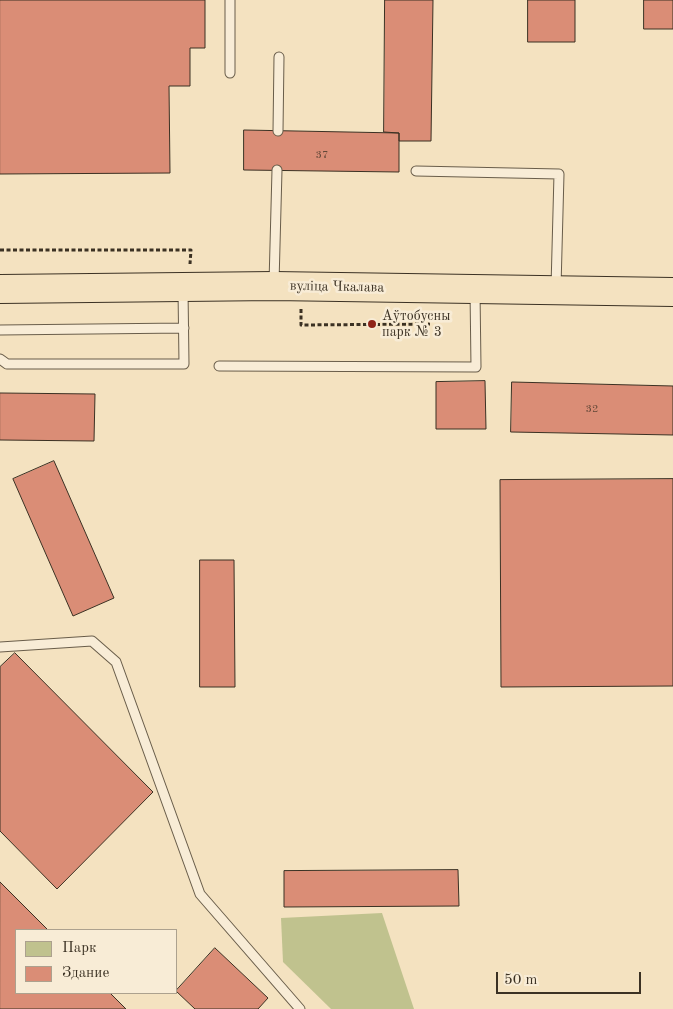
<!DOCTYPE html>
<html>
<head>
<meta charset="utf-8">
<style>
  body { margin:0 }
  #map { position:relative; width:673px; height:1009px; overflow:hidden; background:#f4e2c0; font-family:"Old Standard TT",serif }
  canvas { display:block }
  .legend { position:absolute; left:15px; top:929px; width:162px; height:65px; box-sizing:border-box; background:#f8ecd6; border:1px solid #aca18e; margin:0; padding:6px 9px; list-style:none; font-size:15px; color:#3b3123 }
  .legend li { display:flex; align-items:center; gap:10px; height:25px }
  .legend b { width:25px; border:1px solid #aca18e }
  .scale { position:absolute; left:496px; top:972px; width:145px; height:22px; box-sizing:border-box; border:2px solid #3b3123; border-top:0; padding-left:6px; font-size:15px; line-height:18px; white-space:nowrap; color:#3b3123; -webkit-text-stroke:4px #f8ecd6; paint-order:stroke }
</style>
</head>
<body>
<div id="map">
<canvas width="673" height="1009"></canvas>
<ul class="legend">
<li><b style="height:14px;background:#c0c28e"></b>Парк</li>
<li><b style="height:14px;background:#da8d76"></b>Здание</li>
</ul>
<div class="scale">50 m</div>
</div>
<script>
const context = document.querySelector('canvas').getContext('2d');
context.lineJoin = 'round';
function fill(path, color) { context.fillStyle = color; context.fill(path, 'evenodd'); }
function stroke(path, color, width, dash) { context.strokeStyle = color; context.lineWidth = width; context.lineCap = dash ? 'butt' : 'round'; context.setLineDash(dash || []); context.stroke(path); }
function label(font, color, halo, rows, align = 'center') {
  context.font = font + ' "Old Standard TT",serif'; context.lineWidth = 5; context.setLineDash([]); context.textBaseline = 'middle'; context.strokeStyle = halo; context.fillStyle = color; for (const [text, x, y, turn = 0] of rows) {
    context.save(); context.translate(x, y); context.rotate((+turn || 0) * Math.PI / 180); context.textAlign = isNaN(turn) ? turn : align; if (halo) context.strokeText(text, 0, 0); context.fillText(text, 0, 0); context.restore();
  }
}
fill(new Path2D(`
  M382,913L414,1009H331L283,962L281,918Z`), '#c0c28e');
const building = new Path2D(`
  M0,0H205V48H190V86H169L170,173L0,174Z
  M385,0H433L431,141H399V133L384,132Z
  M528,0H575V42H528Z
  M644,0H673V29H644Z
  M244,130L399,133V172L244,170Z
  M485,381L486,429H436V382Z
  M512,382L673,386V435L511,432Z
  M0,393L95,394L94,441L0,440Z
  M54,461L114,598L73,616L13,479Z
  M673,479V686L501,687L500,480Z
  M200,560H234L235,687H200Z
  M15,653L153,792L57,889L0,831V667Z
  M458,870L459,906L284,907V871Z
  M0,882L48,930H16V993H110L126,1009H0Z
  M215,948L268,998L258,1009H195L176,991Z`);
fill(building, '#da8d76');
stroke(building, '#3b3123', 1);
const lane = new Path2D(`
  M230,0V73
  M278,131L279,57
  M416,171L559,174L556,287
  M274,283L277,170
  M0,330L184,328
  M0,359L7,364H184L183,290
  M219,366L476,367L475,291
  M0,647L92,641L116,662L200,894L300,1009`);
const highway = new Path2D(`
  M0,289L274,286L673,292`);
stroke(lane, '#695d4a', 11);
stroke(highway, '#3b3123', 30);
stroke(new Path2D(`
  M0,250H191L190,264
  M301,309V325L430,324`), '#3b3123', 3, [4, 2.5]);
stroke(lane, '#f8ecd6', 9);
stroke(highway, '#f4e2c0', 28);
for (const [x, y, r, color] of [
  [372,324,5,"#8f2418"]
]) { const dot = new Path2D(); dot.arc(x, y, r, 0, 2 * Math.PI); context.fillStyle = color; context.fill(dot); stroke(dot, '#f8ecd6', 2); }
label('11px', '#634838', null, [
  ["37",322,155],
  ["32",592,409]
]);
label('14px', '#3b3123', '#f8ecd6', [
  ["вуліца Чкалава",337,287,1]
]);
label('14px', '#3b3123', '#f8ecd6', [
  ["Аўтобусны",382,316],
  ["парк № 3",382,332]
], 'left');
</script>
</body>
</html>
